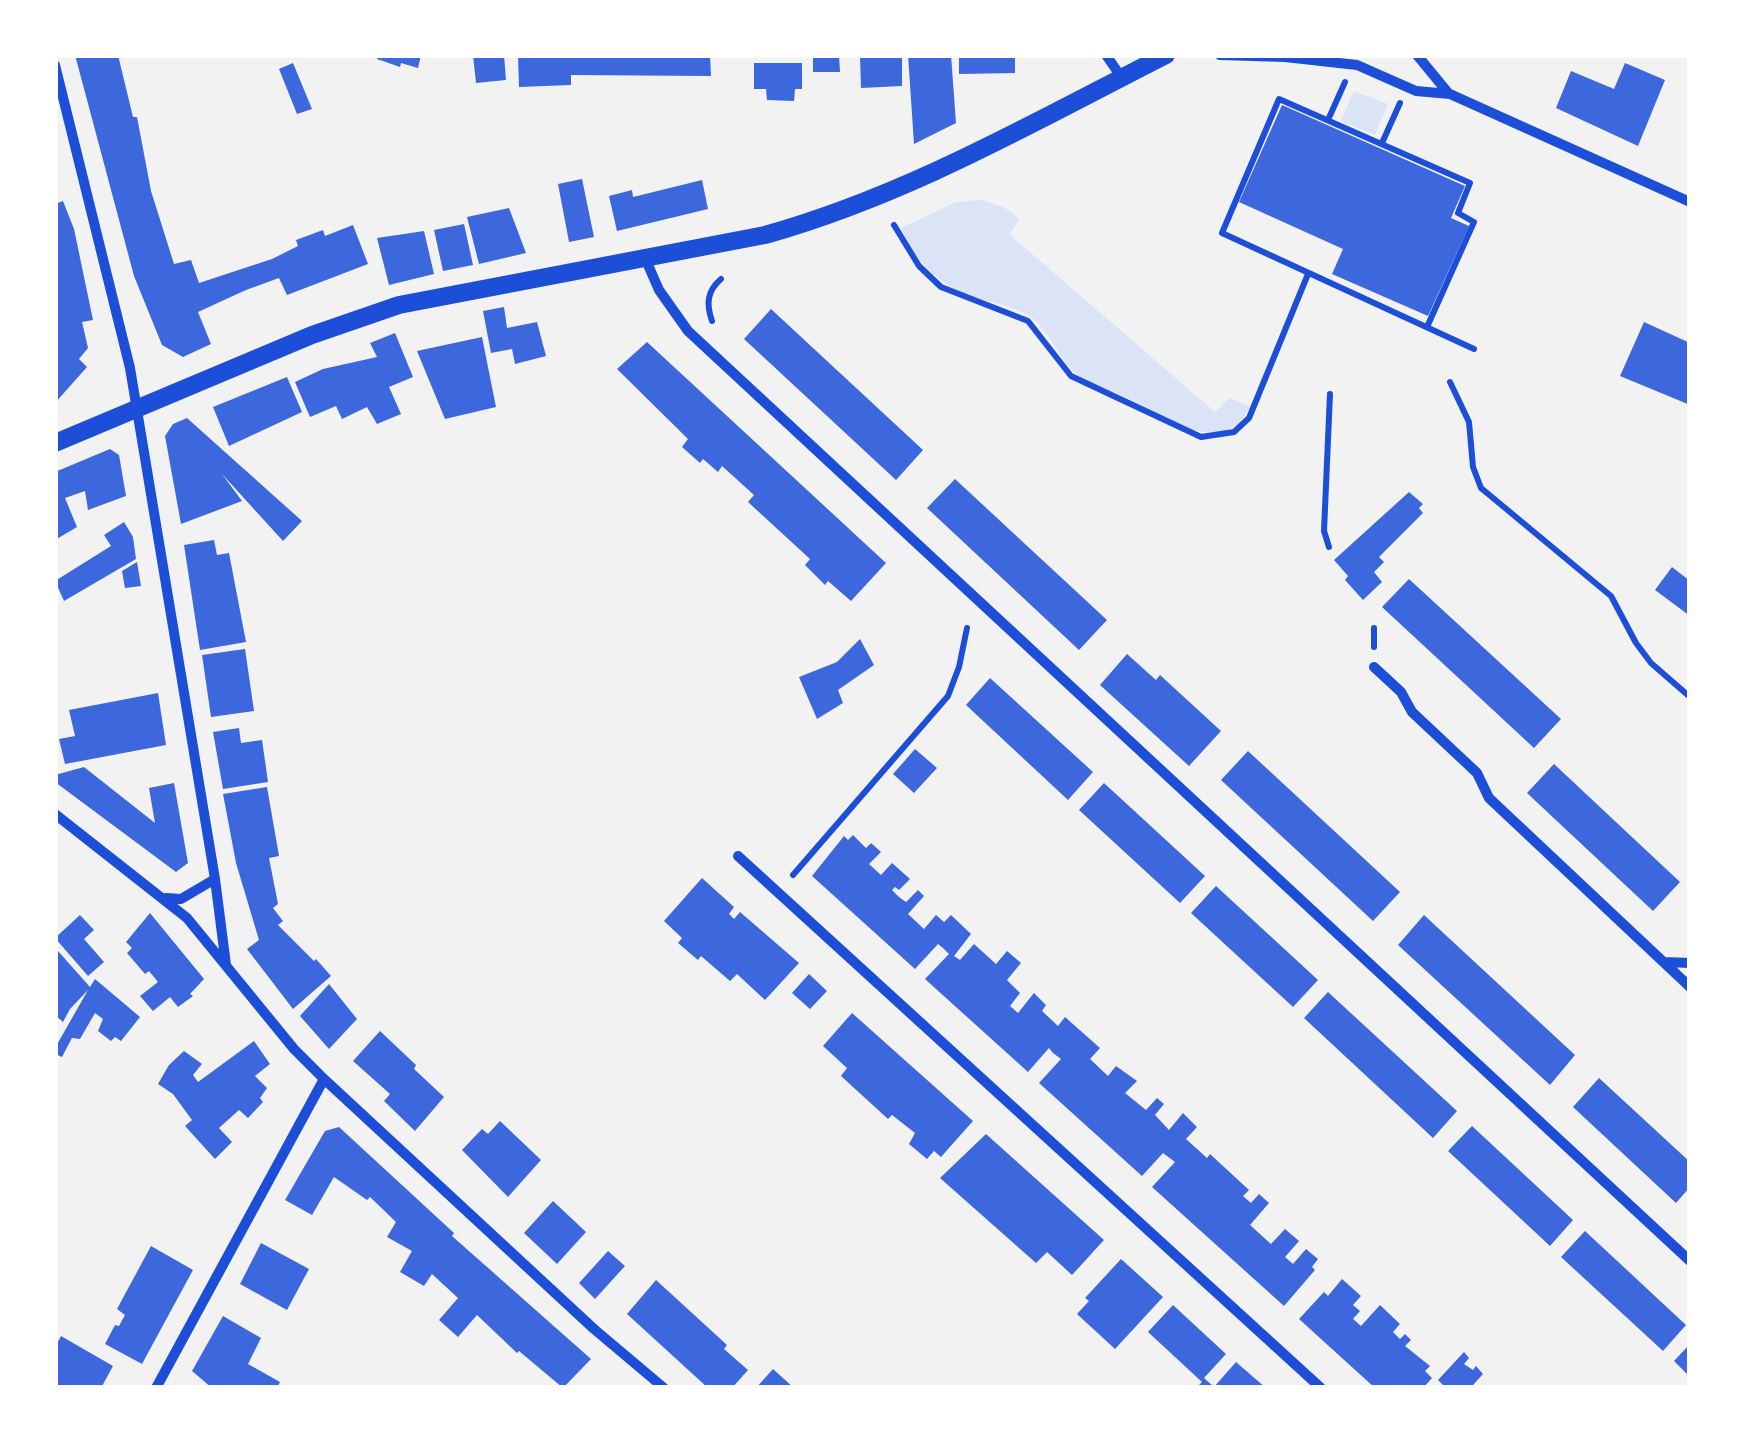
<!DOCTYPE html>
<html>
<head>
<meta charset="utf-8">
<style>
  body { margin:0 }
  #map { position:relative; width:1745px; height:1443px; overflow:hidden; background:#f2f2f2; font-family:"Golos Text",sans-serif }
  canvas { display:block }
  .frame { position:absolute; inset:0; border:58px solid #fff; pointer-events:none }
</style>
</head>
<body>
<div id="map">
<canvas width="1745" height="1443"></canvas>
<div class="frame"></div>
</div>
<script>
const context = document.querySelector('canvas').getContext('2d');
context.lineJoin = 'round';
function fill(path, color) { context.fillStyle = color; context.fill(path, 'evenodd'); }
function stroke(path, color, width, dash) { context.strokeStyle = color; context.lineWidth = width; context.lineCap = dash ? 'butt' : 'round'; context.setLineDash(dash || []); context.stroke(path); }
fill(new Path2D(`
  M1354,91L1388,104L1375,135L1341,121Z
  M981,200C995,204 1014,209 1019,221L1009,234L1215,412L1230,398L1250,406C1225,462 1161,415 1125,397C1108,389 1083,382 1071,369C1056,352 1047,328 1028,315C1010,305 989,302 970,295C937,284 914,259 901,228L956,202Z`), '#dbe4f7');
fill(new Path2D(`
  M75,55H118L133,117H137L151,191L174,264L191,260L199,283L272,259L298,246L296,240L323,230L325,236L353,225L368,264L287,295L279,278L246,290L198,312L211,344L183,357L162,345L134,276Z
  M377,55H421L418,68L401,63L400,67L377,59Z
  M473,55H504L506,80L476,83Z
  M518,55H710L711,76L571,75V85L519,87Z
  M813,55H839L840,72H813Z
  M860,55H902V86L861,88Z
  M908,55H951L956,123L914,144Z
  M959,55H1015V73L959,74Z
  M293,63L312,109L297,114L279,69Z
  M754,63H802V89H795L794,101L767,100L766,89H754Z
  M1625,63L1665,80L1638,146L1556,108L1571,71L1614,89Z
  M1282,105L1465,186L1451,218L1469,226L1428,316L1332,274L1343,249L1239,202Z
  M582,179L594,237L569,242L558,184Z
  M702,180L708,209L617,231L609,196L632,190L633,197Z
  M63,201L74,229L93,320L82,322L88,348L79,359L87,367L55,403V204Z
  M509,208L526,253L479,264L467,217Z
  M464,224L473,265L443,271L434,230Z
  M424,231L434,274L389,285L377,238Z
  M504,307L507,328L537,322L546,356L515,364L512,349L491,353L483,311Z
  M771,309L923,450L896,480L744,339Z
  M1644,322L1690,343V405L1620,376Z
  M395,333L413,377L389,387L401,414L377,424L367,407L342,419L336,406L310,417L295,382L323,369L377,357L370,343Z
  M482,337L496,407L445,419L417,351Z
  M647,342L886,563L851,601L828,581L825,585L805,565L810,559L748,502L754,495L722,466L718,472L703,459L700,463L682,447L688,439L617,369Z
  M287,377L302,412L229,446L213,407Z
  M187,418L302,521L283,541L222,474L242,501L181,524L165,436L173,424Z
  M110,449L119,455L126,496L88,510L85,491L65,498L77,527L55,540V472Z
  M955,479L1107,620L1079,650L927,508Z
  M1409,492L1423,504L1419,508L1423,513L1379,557L1384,562L1374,572L1382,582L1363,600L1345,580L1348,576L1334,560Z
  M124,522L133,537L136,559L64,601L55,581L111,546L104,535Z
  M214,540L217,555L229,553L246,642L200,650L184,545Z
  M137,562L141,586L125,588L122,571Z
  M1672,567L1690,581V616L1655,590Z
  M1409,579L1561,719L1534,748L1382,607Z
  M860,639L874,665L838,690L843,703L817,719L799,677L837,662Z
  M245,649L254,711L211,717L202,655Z
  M1127,654L1156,680L1160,675L1221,731L1189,766L1100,685Z
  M990,678L1093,772L1068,800L966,705Z
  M158,693L166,745L65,764L59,739L75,736L69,710Z
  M239,728L241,743L262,740L268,782L223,789L213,732Z
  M915,749L937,768L914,793L893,774Z
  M1248,751L1400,892L1373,921L1221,780Z
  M1554,764L1680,882L1653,911L1527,793Z
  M84,767L155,823L149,788L174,783L188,863L176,872L55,782V775Z
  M1104,783L1205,876L1180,903L1079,810Z
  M267,787L279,856L269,858L278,904L273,908L283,921L278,925L314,961L316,959L331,976L293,1009L247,949L259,940L236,863L223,794Z
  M853,835L866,848L871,843L881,852L869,864L881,875L892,863L910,879L899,890L895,887L892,890L899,897L906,902L918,890L924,896L908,914L924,929L936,915L944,922L951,915L971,934L954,956L960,960L974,944L996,964L1007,951L1021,963L1007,980L1020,993L1010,1006L1018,1013L1034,993L1046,1005L1042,1011L1058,1026L1065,1017L1100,1048L1090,1059L1108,1076L1116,1066L1137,1081L1125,1093L1146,1110L1157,1098L1164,1104L1155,1115L1169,1130L1183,1113L1197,1127L1186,1139L1207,1158L1210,1154L1249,1190L1243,1196L1251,1203L1259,1194L1269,1203L1250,1225L1271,1244L1285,1229L1299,1241L1285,1257L1293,1264L1306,1249L1318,1259L1312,1267L1315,1270L1284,1306L1152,1187L1175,1162L1163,1153L1142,1176L1039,1083L1061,1059L1053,1053L1049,1048L1028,1072L925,979L949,954L943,948L938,944L915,969L812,876L844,836L848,840Z
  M702,878L734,907L729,914L734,919L740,912L799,963L765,1000L737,974L730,981L701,956L698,960L678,943L682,938L664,921Z
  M1216,886L1318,980L1293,1007L1191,913Z
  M150,913L204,979L190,994L193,996L178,1007L170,997L153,1011L140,996L158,982L149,971L145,974L127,953L132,948L126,942Z
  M80,915L94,930L84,939L104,962L88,976L55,938Z
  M1424,915L1575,1055L1550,1085L1398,945Z
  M57,950L90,987L95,979L140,1017L121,1041L115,1037L111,1041L98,1031L103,1019L95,1013L80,1039L72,1038L62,1057L55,1054V1048L88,990L70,1009L63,1022L55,1015Z
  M809,974L827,991L810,1009L792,993Z
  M329,984L357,1019L329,1049L300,1016Z
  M1328,992L1457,1111L1433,1138L1304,1018Z
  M852,1013L973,1121L941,1157L934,1151L927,1159L909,1144L915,1133L892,1115L888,1119L841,1076L847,1068L823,1046Z
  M380,1031L416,1065L414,1069L444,1097L415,1131L384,1101L390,1094L353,1061Z
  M254,1041L270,1064L255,1076L267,1088L260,1098L263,1102L248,1118L239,1110L219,1128L232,1142L215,1159L185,1126L192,1120L173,1094L158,1084L169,1065L184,1051L202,1064L193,1075L198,1082Z
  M1599,1078L1690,1162V1187L1676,1203L1573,1107Z
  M500,1121L541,1160L508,1197L462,1150L482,1129L488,1134Z
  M1472,1126L1573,1220L1550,1246L1448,1151Z
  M339,1127L454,1233L452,1236L591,1359L563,1388L519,1351L517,1353L477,1315L458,1337L439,1320L458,1298L432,1274L424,1286L400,1272L412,1251L387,1237L396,1222L370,1197L367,1200L334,1177L312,1215L285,1200L325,1131Z
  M986,1134L1104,1240L1072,1275L1047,1252L1036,1263L940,1178Z
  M553,1201L586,1232L557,1264L524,1233Z
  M1585,1231L1686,1325L1663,1351L1561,1257Z
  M261,1243L309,1269L287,1310L240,1284Z
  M151,1246L193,1270L142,1364L105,1344L115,1325L119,1326L125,1315L117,1309Z
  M608,1251L625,1266L595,1299L579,1283Z
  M1121,1259L1163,1297L1115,1349L1077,1314L1089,1301L1085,1298Z
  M1342,1279L1361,1296L1353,1305L1360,1311L1353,1319L1361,1326L1380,1305L1400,1324L1393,1332L1400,1339L1405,1334L1411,1340L1405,1346L1430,1366L1425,1371L1432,1378L1423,1388H1375L1299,1319L1324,1292L1328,1296Z
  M656,1280L727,1345L724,1349L748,1370L732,1388H708L627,1314Z
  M1173,1305L1226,1354L1204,1378L1214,1387L1236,1362L1266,1388H1196L1202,1382L1148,1332Z
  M223,1316L261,1338L248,1364L280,1382L277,1388H212L192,1371Z
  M61,1336L113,1366L101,1388H55V1347Z
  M1690,1344V1377L1674,1361Z
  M1464,1352L1469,1358L1464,1364L1473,1370L1476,1366L1483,1374L1473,1385L1476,1388H1446L1438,1380Z
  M773,1369L794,1388H756Z`), '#3d67dc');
stroke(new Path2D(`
  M1328,120L1345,82
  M1382,143L1400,103
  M894,225L919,266L941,287L1028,321L1071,376L1201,437L1234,432L1249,418L1308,274
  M712,321C706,304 707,291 721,279
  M1427,327L1474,222L1458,213L1470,183L1279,99L1222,233L1474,349
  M1450,382L1469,422L1473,467L1481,488L1611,596L1636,643L1651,663L1690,697
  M1329,547L1324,531L1330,394
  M1374,647V628
  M793,875L948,696L959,667L967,628`), '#1d4ed8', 6);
stroke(new Path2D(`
  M1106,55L1122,78
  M1220,55L1285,57L1357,65L1416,91L1450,94L1690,202
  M1417,55L1449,94
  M55,65L130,368L215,879L226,965
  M645,258L659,290L688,331L1690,1261
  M1374,667L1401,692L1412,712L1477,773L1489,798L1690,987
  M55,814L187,918L294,1049L324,1079L594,1329L664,1388
  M738,856L1321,1388
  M166,898L181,899L215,879
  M1664,962L1690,963
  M156,1388L324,1079`), '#1d4ed8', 10);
stroke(new Path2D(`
  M55,443L312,335L399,305L765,235C908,195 1034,122 1166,55`), '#1d4ed8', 18);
</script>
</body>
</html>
